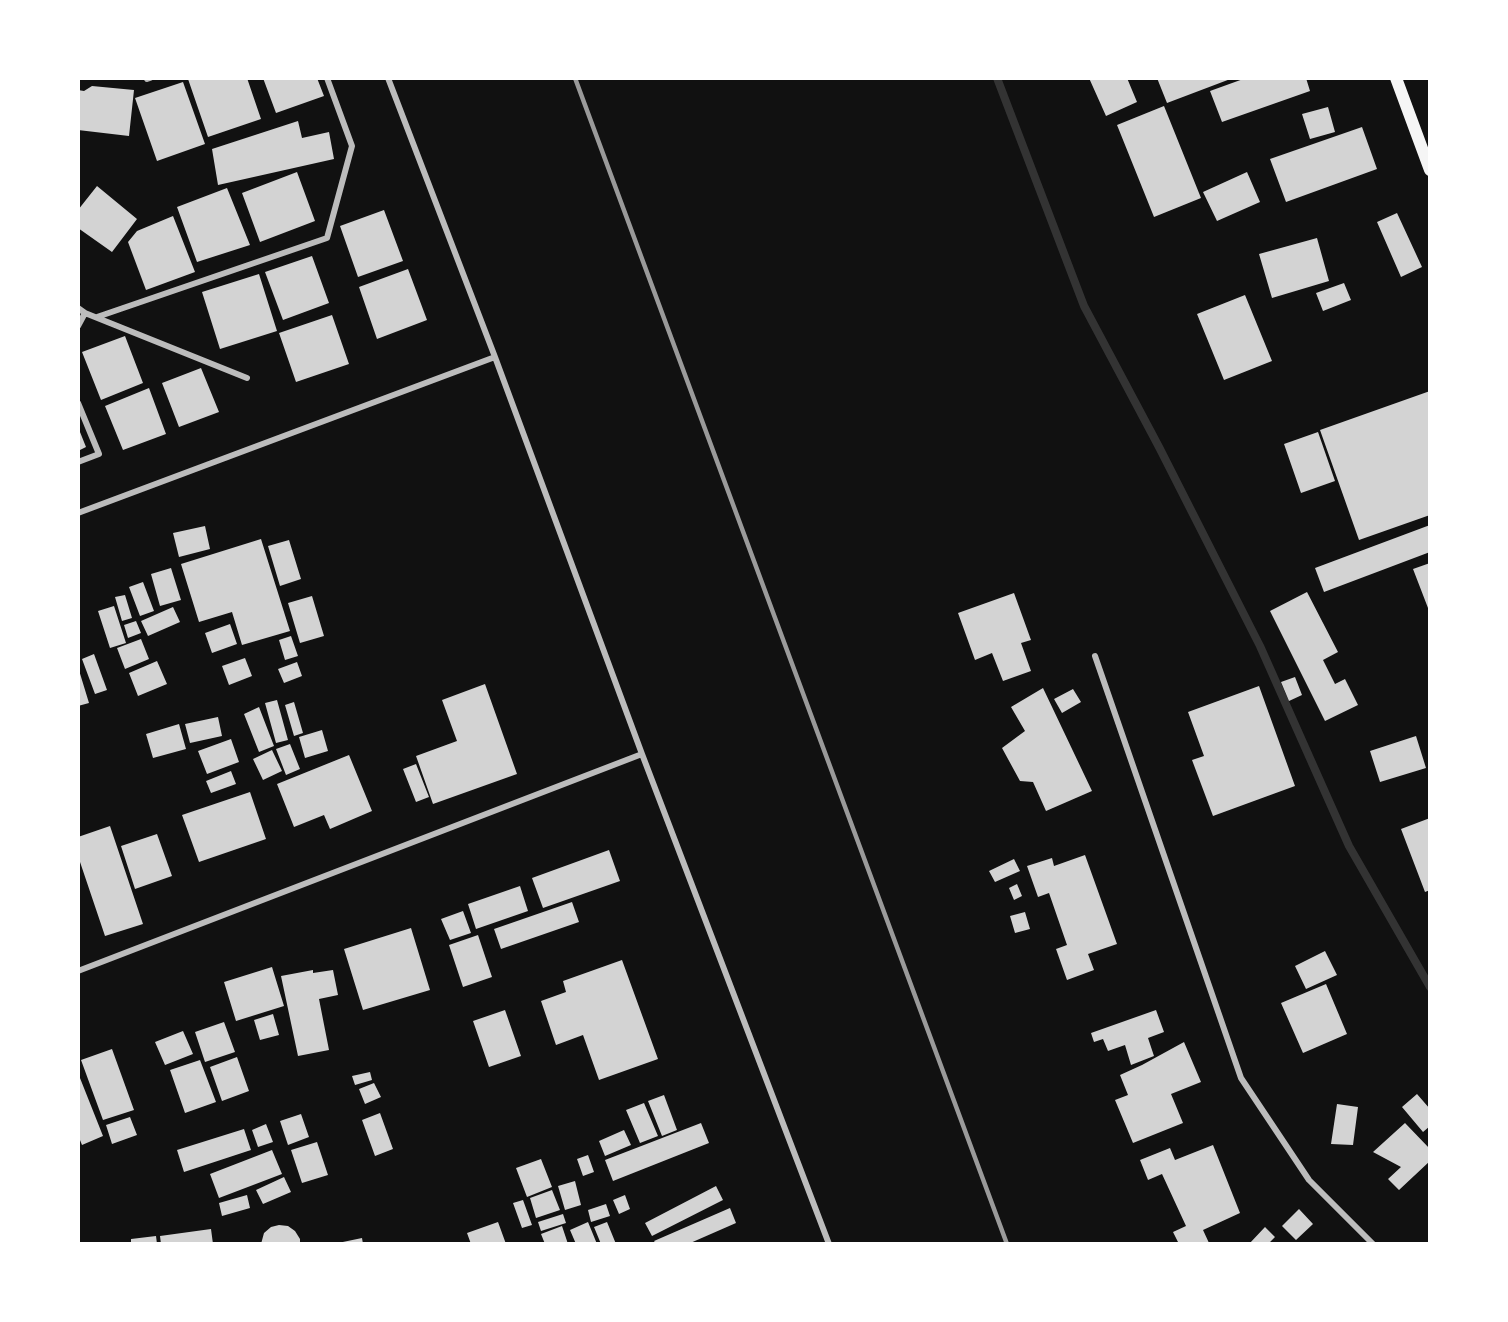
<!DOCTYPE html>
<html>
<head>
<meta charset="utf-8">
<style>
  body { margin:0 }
  #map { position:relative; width:1508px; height:1322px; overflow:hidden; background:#111; font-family:Figtree,sans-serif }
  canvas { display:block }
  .frame { position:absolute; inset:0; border:80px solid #fff; pointer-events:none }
</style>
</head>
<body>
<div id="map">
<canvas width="1508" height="1322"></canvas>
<div class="frame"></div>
</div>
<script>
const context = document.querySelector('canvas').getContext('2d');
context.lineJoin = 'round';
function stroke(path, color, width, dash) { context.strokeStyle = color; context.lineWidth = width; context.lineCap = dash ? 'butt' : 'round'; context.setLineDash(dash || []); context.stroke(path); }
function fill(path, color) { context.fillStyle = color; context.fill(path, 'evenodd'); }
stroke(new Path2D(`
  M997,78L1084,306L1159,447L1260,646L1349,846L1430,987`), '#333', 8);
fill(new Path2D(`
  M192,78H247L261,119L208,137L188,79Z
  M263,78H317L324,96L276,113Z
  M1089,78H1127L1137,102L1106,116Z
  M1157,78H1233L1167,103Z
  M1246,78H1306L1310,91L1222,122L1210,91Z
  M183,82L205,144L157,161L135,98Z
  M92,86L134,90L129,136L78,130V90L84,91Z
  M1164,106L1201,198L1154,217L1117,125Z
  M1328,107L1335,132L1310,139L1302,114Z
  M298,121L302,138L329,132L334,159L218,185L212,149Z
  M1362,127L1377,169L1286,202L1270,159Z
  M297,172L315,221L260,242L242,193Z
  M1247,172L1260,202L1217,221L1203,192Z
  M97,186L137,219L112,252L78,228V210Z
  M227,188L250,245L197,262L177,207Z
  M384,210L403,261L358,277L340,226Z
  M1397,213L1422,267L1401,277L1377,222Z
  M173,216L195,272L146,290L128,242L137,231Z
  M1317,238L1329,281L1272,298L1259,254Z
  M312,256L329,303L283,320L265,272Z
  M408,269L427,320L377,339L359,287Z
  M259,274L277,331L220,349L202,292Z
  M1344,283L1351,300L1323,311L1316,293Z
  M1245,295L1272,361L1224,380L1197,314Z
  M332,315L349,364L296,382L279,333Z
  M125,336L143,383L101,400L82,352Z
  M201,368L219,412L179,427L162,383Z
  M149,388L166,434L123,450L105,406Z
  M1430,391V515L1359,540L1320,430Z
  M78,427L86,447L78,451Z
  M1318,432L1335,481L1301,493L1284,444Z
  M1430,525V552L1324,592L1315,568Z
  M205,526L210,549L179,557L173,533Z
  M261,539L290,631L242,645L232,612L199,622L181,564Z
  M289,540L301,579L280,586L268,546Z
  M1430,563V607L1428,608L1413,569Z
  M171,568L181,600L160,606L151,574Z
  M143,582L154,611L140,616L129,587Z
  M1307,592L1338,652L1323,660L1335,684L1345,679L1358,705L1325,721L1270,611Z
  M1014,593L1031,640L1021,643L1031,671L1003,681L992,653L975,660L958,613Z
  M125,595L132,618L122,621L115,597Z
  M312,596L324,636L300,643L288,603Z
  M114,606L126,643L110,648L98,611Z
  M173,607L180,622L148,636L141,621Z
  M136,621L141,633L128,638L124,625Z
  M230,624L237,644L212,653L205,633Z
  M291,636L298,656L285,660L279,640Z
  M141,639L149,659L125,669L117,648Z
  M94,654L107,690L95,694L82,659Z
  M245,658L252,676L229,685L222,666Z
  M157,661L167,684L138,696L129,673Z
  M297,662L302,676L284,683L278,669Z
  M78,667L89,703L78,706Z
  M1295,677L1302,695L1289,701L1281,682Z
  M485,684L517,774L433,804L416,756L457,741L442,700Z
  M1259,686L1295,786L1213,816L1192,760L1204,756L1188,712Z
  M1043,688L1092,791L1046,811L1033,782L1020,781L1002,748L1025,731L1011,707Z
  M1073,689L1081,702L1062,713L1054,699Z
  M277,700L288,740L276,743L265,703Z
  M294,702L303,733L294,736L285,705Z
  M259,707L274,746L259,752L244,714Z
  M218,717L222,736L190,743L185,724Z
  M179,724L186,749L153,758L146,734Z
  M322,730L328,751L305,758L299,737Z
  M1416,736L1426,768L1380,782L1370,751Z
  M231,739L239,762L207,774L198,751Z
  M290,744L300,769L286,775L276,749Z
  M272,750L282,771L263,780L253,759Z
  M349,755L372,811L330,829L324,815L294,827L277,784Z
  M416,764L429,797L416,802L403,769Z
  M231,771L236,784L211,793L206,781Z
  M250,792L266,839L199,862L182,815Z
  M1430,818V890L1425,892L1401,829Z
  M110,826L143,924L105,936L78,856V837Z
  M157,834L172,876L135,889L121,846Z
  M609,850L620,881L543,908L532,878Z
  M1085,855L1117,944L1088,954L1094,970L1067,980L1056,949L1067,945L1049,893L1038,897L1027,866L1052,858L1054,866Z
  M1014,859L1020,871L995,882L989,871Z
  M1017,884L1022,896L1014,900L1009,888Z
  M520,886L528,911L476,929L468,904Z
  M572,902L579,922L501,949L494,929Z
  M463,911L471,933L450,940L441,919Z
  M1025,912L1030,929L1015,933L1010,916Z
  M411,928L430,990L363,1010L344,949Z
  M478,935L492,977L463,987L449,945Z
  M1325,951L1337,975L1306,989L1295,966Z
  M622,960L658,1059L599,1080L583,1035L556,1045L541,1001L566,992L563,981Z
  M272,967L284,1006L236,1021L224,982Z
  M313,970V973L333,970L338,995L319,999L329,1050L298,1056L281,976Z
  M1326,984L1347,1034L1303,1053L1281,1003Z
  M505,1010L521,1056L489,1067L473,1021Z
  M1156,1010L1164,1032L1148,1038L1154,1056L1131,1065L1125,1045L1108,1051L1103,1039L1094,1042L1091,1033Z
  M273,1014L279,1035L260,1040L254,1020Z
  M224,1022L235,1052L205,1062L195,1032Z
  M183,1031L193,1054L165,1065L155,1042Z
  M1184,1042L1201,1082L1171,1094L1183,1123L1133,1143L1115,1100L1128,1095L1120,1075L1142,1065Z
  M112,1049L134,1110L103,1120L81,1060Z
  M237,1057L249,1091L222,1101L210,1067Z
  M200,1060L216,1102L185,1113L170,1070Z
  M370,1072L372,1080L355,1085L352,1076Z
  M78,1073L103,1136L82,1145L78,1135Z
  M374,1083L381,1097L365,1104L359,1089Z
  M1417,1094L1430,1109V1126L1423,1132L1402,1107Z
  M664,1095L677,1130L662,1136L648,1101Z
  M644,1103L658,1136L640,1143L626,1110Z
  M1337,1104L1358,1107L1353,1145L1331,1144Z
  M380,1113L393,1149L375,1156L362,1120Z
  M301,1114L309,1137L288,1145L280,1121Z
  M130,1117L137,1135L112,1144L106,1125Z
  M701,1123L709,1143L613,1181L605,1160Z
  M1405,1123L1430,1149V1161L1399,1190L1388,1179L1401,1167L1373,1152Z
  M266,1124L273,1142L258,1147L252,1130Z
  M244,1129L251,1150L184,1172L177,1150Z
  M624,1130L631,1145L605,1156L599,1141Z
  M317,1142L328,1175L302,1183L291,1150Z
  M1213,1145L1240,1213L1203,1230L1209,1243L1206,1244H1179L1173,1232L1186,1226L1162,1174L1148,1180L1140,1160L1170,1148L1175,1160Z
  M272,1150L282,1174L219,1198L210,1174Z
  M588,1155L594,1172L583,1176L577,1159Z
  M541,1159L552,1187L527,1197L516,1168Z
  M284,1177L291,1192L263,1204L256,1190Z
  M575,1181L581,1205L565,1210L558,1186Z
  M716,1186L723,1200L652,1236L645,1223Z
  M552,1190L560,1210L536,1218L530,1198Z
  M247,1195L250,1208L222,1216L219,1203Z
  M625,1195L630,1209L619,1214L613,1200Z
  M523,1200L532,1225L522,1228L513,1203Z
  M606,1204L610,1216L591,1222L588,1210Z
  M730,1208L736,1223L688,1244H656L654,1241Z
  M1299,1209L1313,1224L1296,1240L1282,1226Z
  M563,1214L566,1223L541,1231L538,1222Z
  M498,1222L506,1244H471L467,1233Z
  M588,1222L597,1244H576L570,1230Z
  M607,1222L616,1244H601L594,1227Z
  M279,1225L288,1226L295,1231L300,1239V1244H261L264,1233L271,1227Z
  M562,1226L568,1244H545L541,1234Z
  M1265,1227L1275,1237L1268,1244H1249Z
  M211,1229L213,1244H161L160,1236Z
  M156,1236L157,1244H131V1239Z
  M362,1238L363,1244H338V1243Z`), '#d3d3d3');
stroke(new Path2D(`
  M388,78L495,357L642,754L829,1244
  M147,79L150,78
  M78,308L85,313L247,378
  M97,317L327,238L352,146L327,78
  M78,326L85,313
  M78,403L99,454L78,462
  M78,513L495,357
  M1095,656L1241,1078L1309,1180L1373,1244
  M78,971L642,754`), '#bcbcbc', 6);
stroke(new Path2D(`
  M1396,78L1430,170`), '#f5f5f5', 12);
stroke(new Path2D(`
  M575,78L1007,1244`), '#9a9a9a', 4.5);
</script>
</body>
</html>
